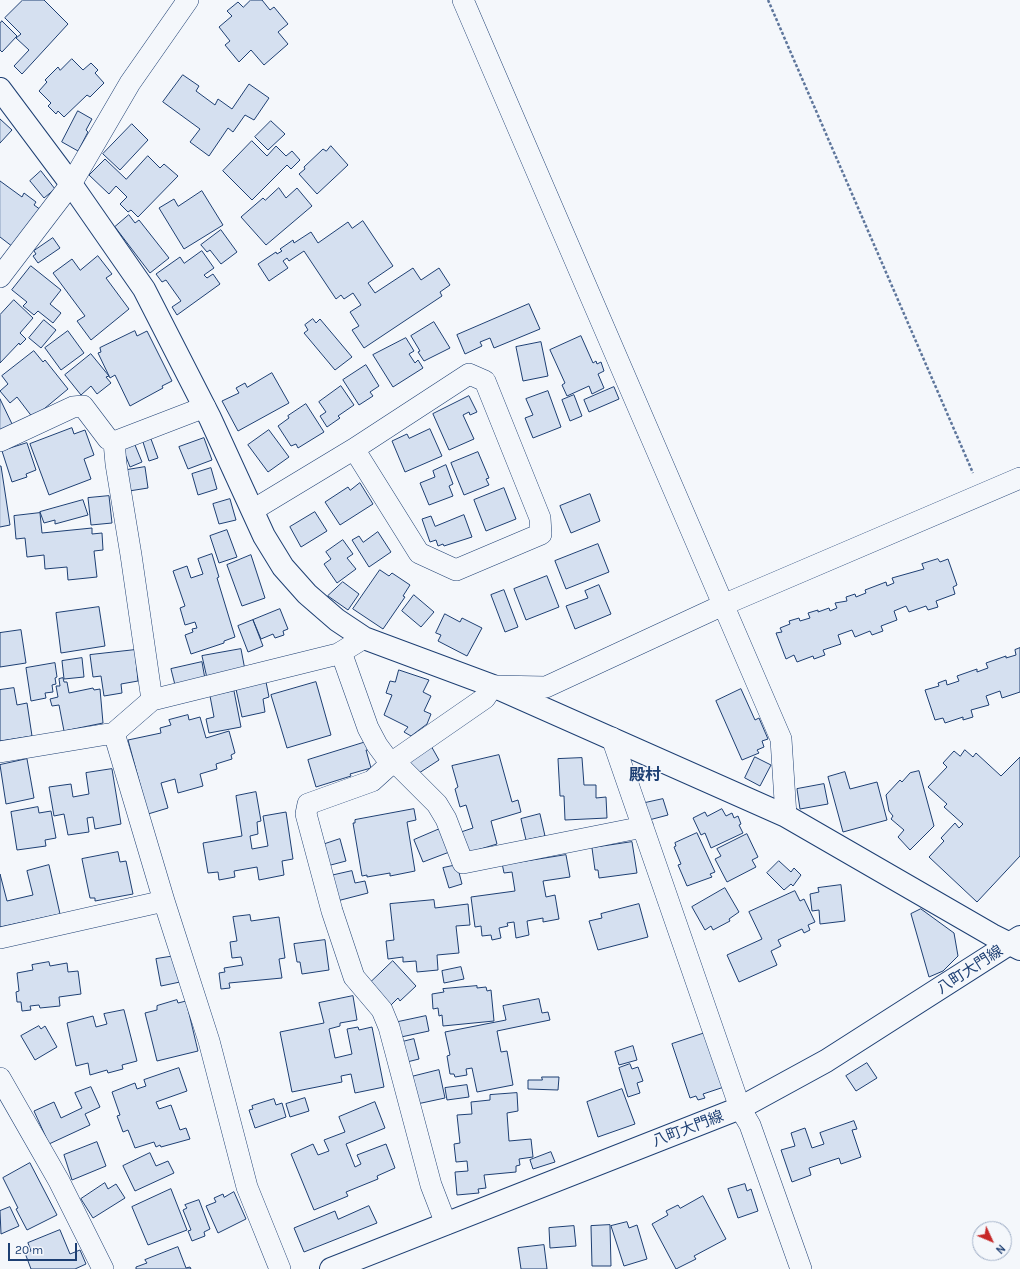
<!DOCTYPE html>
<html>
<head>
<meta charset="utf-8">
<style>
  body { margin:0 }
  #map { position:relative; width:1020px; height:1269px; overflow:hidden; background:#f4f7fb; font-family:Karla,sans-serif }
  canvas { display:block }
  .north { position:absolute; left:972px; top:1221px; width:40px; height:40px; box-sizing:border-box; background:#f4f7fb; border:1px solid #9eadc5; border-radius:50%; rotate:134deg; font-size:11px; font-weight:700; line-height:16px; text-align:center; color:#1d3f73 }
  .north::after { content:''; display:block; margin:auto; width:14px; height:18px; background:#c62828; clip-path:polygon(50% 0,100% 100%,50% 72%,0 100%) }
  .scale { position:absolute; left:8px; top:1243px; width:69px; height:18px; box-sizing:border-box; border:2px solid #1d3f73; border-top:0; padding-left:5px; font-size:12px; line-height:14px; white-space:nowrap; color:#1d3f73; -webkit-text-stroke:3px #f4f7fb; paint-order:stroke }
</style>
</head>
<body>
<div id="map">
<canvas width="1020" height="1269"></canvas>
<div class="north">N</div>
<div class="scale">20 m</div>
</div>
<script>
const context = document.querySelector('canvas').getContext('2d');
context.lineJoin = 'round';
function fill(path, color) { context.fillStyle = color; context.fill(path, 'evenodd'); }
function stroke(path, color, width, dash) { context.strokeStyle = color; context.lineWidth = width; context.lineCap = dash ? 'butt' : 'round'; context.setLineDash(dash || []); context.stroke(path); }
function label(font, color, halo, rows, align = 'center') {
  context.font = font + ' Karla,"Noto Sans JP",sans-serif'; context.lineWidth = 3; context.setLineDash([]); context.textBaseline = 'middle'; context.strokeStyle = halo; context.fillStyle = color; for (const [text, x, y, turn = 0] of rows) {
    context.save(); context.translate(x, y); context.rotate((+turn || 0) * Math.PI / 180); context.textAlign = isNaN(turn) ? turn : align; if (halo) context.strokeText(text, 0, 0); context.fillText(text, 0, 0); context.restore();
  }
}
const building = new Path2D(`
  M23,0H44L68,24L22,74L14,66L29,50L16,38L21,34L5,18Z
  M251,0H262L270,10L274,7L288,24L278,32L288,44L264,65L251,50L239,62L225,45L230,41L219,27L232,16L227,11L238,2L243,7Z
  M2,21L17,36L2,52L0,50V24Z
  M72,59L83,70L91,63L98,70L95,73L104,83L90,97L87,95L64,117L58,111L56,114L48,106L51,103L39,91L47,82L45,80L58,67L60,70Z
  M183,75L199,86L196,91L215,105L218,99L232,109L249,84L269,98L254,120L245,115L233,132L228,128L209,156L190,142L200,129L163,102Z
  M78,111L92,119L86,130L88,132L78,151L62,142Z
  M0,119L12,130L0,143Z
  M271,121L285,134L268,150L255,137Z
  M132,124L148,140L120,170L103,154Z
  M252,141L267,156L276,146L286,156L292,151L300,160L291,169L287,165L252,200L223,171Z
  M331,146L348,165L317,194L299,174L305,169L304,167L323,149L326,151Z
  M148,156L160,168L164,164L178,176L138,217L131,210L128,212L120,204L127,197L116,186L109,194L89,175L105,159L126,179Z
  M41,171L55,189L44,198L30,181Z
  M0,181L22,197L24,193L36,202L34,205L41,210L13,247L0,237Z
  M279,188L286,198L297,188L312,206L266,245L241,217L263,198L265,200Z
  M202,191L223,225L184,249L159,208L174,199L178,206Z
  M129,215L135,223L139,220L169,258L150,273L115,227Z
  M363,221L393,266L368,283L375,293L413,268L421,280L439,268L450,285L440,292L442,296L364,348L352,330L359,326L350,312L361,305L353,293L344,299L341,295L336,299L304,251L289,261L287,258L283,261L288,268L269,281L258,264L276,252L277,254L282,251L280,249L293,240L294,243L311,232L318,243L348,222L352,228Z
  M221,230L237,252L221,264L210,250L207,252L201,245Z
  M53,238L60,248L38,263L33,256L36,254L34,251Z
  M202,251L214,268L204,275L207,278L213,274L220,284L177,315L172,307L181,301L166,280L162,282L156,274L180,257L184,263Z
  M98,256L112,274L106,278L129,309L91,340L77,321L85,316L53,273L72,259L80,270Z
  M31,266L61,290L50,304L61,313L53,323L38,311L34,315L23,306L27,302L12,290Z
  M14,300L33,318L20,333L26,339L20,345L19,343L0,363V315Z
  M529,304L540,329L494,348L490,338L480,342L482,346L465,354L457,335Z
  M313,319L316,323L320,319L352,357L335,370L304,333L308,330L305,325Z
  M44,320L56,330L41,348L29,338Z
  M434,322L450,348L424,361L418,352L420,351L411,336Z
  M68,331L84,353L61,370L45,348Z
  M135,331L137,336L147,331L172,381L162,386L163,388L130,406L115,375L110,378L98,353L101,352L100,348Z
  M581,336L593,363L596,361L597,364L601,362L604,371L598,374L604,388L592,394L589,386L567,396L562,385L565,383L550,350Z
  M406,338L414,351L409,354L415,363L418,360L423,368L393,387L373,355Z
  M541,342L548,376L523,381L516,347Z
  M34,351L43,362L45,360L68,389L33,418L17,397L10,403L0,391L8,384L2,376Z
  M91,354L109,376L106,377L111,383L97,394L91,386L81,395L65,375Z
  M366,365L379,386L370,392L373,396L359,405L343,380Z
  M272,373L289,403L238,431L222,401L239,393L236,388L245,383L247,387Z
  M341,386L354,405L338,416L340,418L327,427L320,416L326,412L319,402Z
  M614,387L619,399L589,412L584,400Z
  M548,391L561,427L533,438L525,418L533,415L526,399Z
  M574,395L582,416L570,421L562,400Z
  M469,396L477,412L470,415L469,412L463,415L474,439L449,450L433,414Z
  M0,399L13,426L0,433Z
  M306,404L324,432L298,448L296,444L291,446L278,426L289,418L288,416Z
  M72,428L74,434L85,430L94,455L84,459L91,479L49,495L30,444Z
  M430,429L442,456L405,472L392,441L407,434L409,438Z
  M269,430L289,457L268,472L248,445Z
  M204,438L212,460L188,469L179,447Z
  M151,439L158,458L149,461L143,442Z
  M27,443L36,470L26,474L27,477L12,482L2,451Z
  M135,445L142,462L130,467L123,449Z
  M478,452L489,478L486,479L489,485L464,495L451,463Z
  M446,465L453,484L449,486L453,496L429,505L420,483L435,477L433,471Z
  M0,466H1L10,525L0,527Z
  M145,467L148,488L129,491L127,470Z
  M211,468L217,489L198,495L192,474Z
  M360,483L373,504L340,525L325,502L348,487L350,490Z
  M504,488L516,519L486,531L474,500Z
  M590,494L600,521L571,533L560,506Z
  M109,496L112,523L91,525L88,498Z
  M230,499L236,520L219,524L213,504Z
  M83,500L88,515L55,524V520L44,523L40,512Z
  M315,512L327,531L301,547L290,527Z
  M40,513L42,533L92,528V534L102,533L103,550L94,551L97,577L68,580L67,567L45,569L44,555L27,557L25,538L16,539L14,516Z
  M464,515L472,537L444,546L443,544L438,546L436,540L430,542L422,519L431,516L435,526Z
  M227,530L237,557L219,563L210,536Z
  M378,532L391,552L369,567L352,540L359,536L363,542Z
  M343,540L353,554L347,558L356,569L337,583L324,564L331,559L326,552Z
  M598,544L609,572L566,589L555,561Z
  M212,554L219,577L217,578L235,637L224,641V643L191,654L185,635L193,632L192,629L197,628L195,622L185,625L180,608L185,606L173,571L187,566L191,578L203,574L198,559Z
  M251,555L265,598L242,606L227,565Z
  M938,559L940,562L948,559L957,585L953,587L955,594L936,601L938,607L928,610L926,606L909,612L906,606L894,611L897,620L881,626L883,631L872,635L870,631L855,637L852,630L838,635L841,644L823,650L825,655L814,659L813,656L797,662L794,655L786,659L776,633L782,632L780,628L790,624L789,621L799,618L800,621L810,618L808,613L818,610V612L829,608L830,611L837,608L835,603L847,601L846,597L855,594L856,597L866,593L865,590L886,582L887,586L894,583L892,578L924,569L922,564Z
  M380,570L389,576L392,573L410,585L403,596L405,597L383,629L353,609Z
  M547,576L559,607L526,620L514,589Z
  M343,582L359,594L348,610L328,596Z
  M599,585L611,614L575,629L566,606L588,598L585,591Z
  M504,590L518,627L505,632L491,595Z
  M414,595L434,612L421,627L402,611Z
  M99,607L105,646L61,653L56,613Z
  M280,609L288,629L283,631L284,635L275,638L273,634L261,639L253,620Z
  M445,614L460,622L462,618L482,628L467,656L438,641L441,635L436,633Z
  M253,620L263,646L248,652L238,626Z
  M21,630L26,663L0,667V633Z
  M1020,648V692L1002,698L1000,691L986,696L989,705L971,710L973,717L963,720V717L945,723L943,718L935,720L925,690L939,686L938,683L946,680L947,685L959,681L957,676L977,669V672L988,668L986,663L1006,656V658L1016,655L1015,650Z
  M241,649L245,670L207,678L202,656Z
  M135,650L138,681L121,684L122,693L104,696L101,676L93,677L90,655Z
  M82,658L84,677L64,679L62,661Z
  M202,662L205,679L175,685L171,669Z
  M55,663L57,677L55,678L56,684L52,685L53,692L45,693L46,698L31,701L26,668Z
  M399,670L429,680L423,692L431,696L424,711L431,714L427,724L411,736L404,732L408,727L384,715L392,695L386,693L390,681L395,682Z
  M63,678L64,682H67L69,693L93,688L94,690L100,689L103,723L64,731L59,705L52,706L50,699L58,697L56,686H60L59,679Z
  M266,682L269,697L263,699L265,712L242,717L236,689Z
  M316,682L331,735L287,748L271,695Z
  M14,688L17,705L27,703L32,736L0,741V690Z
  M741,689L755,720L759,718L768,739L762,741L764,747L757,750L759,753L742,760L716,701Z
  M234,691L241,727L209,733L206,719L214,717L210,696Z
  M188,715L189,720L200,717L206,738L229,731L235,753L231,755L232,759L216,764L217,769L200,774L203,786L178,793L175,779L161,783L168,808L148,814L128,740L161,733L160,728L171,725L169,720Z
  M366,742L368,750H366L371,768L350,774L351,776L316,787L308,760Z
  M430,744L439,760L416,775L406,760Z
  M965,750L973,757L976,753L1001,776L1020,757V856L977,902L929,857L944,841L941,838L955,823L959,828L963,824L944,807L947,804L928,787L947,767L943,763L954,751L960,756Z
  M499,755L512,802L518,800L521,812L491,821L497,844L464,854L458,833L473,828L466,805L460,807L455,789L458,787L452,766Z
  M755,757L771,765L760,786L745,778Z
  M582,758L584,785H596V798L606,797L607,818L565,820L564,796H560L558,759Z
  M27,759L34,798L6,804L0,765Z
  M112,769L121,824L95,829L93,817L87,818L89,832L68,835L64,814L54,816L49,787L71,784L73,797L89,794L86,773Z
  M919,771L934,826L910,850L898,837L904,830L891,819L893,816L889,811L886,795L900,780L902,782L910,773Z
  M845,772L850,789L877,782L887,820L843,832L828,777Z
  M824,784L828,804L800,809L797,789Z
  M256,792L261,821L257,822L258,834L250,836L252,849L268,846L263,816L286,812L293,859L282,861L284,875L259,880L257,867L234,871L235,877L219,880L218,872L208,873L203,843L242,836L236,796Z
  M663,799L668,815L649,820L645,803Z
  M38,807L39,813L51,811L56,838L45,840L46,846L17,850L11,812Z
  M414,809L416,820L407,822L415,871L390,876V873L367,877V875L362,876L353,823H355V820Z
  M722,809L726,816L732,813L734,818L738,816L741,824L739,825L743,833L711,848L705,833L701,835L693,818L705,812L707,816Z
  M540,814L545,836L526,840L521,819Z
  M442,828L452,851L423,862L414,840Z
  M697,833L715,872L710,874L712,877L687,886L678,865L681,864L674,847L676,846L675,843Z
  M747,834L758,857L752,860L756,867L727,882L715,859L721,856L717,849Z
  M340,839L346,861L327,866L322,845Z
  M632,842L637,873L599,878L598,870H595L592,848Z
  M118,852L120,862L126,861L133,894L95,901V898H90L82,859Z
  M566,855L570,877L543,881L546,897L555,895L559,919L543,922V918L527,921L529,935L516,938L514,922L507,923L508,926L499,928L501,938L492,940L491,935L482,936L481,926L475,927L471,897L515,891L512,872L504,873L502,863H513Z
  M779,861L791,872L794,868L801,875L793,886L791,884L784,890L767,873Z
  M49,865L60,914L0,927V874L7,901L33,895L27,871Z
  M457,865L462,884L449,888L443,868Z
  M352,871L355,883L365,881L368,893L337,901L330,876Z
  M841,885L845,921L820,924L819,910L812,911L810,894L819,892L818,888Z
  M725,888L739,912L729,919L730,921L713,930L711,926L705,930L692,907Z
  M795,891L800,901L804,899L815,922L808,925L810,930L804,933L802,929L778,940L781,946L771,951L777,965L739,982L727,955L762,939L749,912Z
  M434,900L435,908L468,904L470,925L456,926L459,953L437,955L438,970L417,972L416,961L403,962V957L388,959L386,941L394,940L390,904Z
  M639,904L648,937L598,950L589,921L602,918L601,914Z
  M921,909L954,933L958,956L943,971L929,977L911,914Z
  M250,915L251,921L279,917L285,958L279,959L282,978L229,983L230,988L221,989L219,973L225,972L224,968L243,965L241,957L232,958L230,942L237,941L233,917Z
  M325,940L329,970L302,974L300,962H297L294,944Z
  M175,956L180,982L161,986L156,959Z
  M393,961L416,986L400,1001L398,998L390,1006L369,984Z
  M49,962L50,966L67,963L68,972L78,971L81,994L59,997L60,1006L40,1008L39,1005L30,1006L31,1010L22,1011L21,1002H17L16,992L19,991L17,973L33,970L32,965Z
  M461,967L464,979L444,983L442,971Z
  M477,986V988L486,987L487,991L491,990L494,1021L443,1026L442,1015L439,1016L438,1008L433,1009L432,994L444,992L443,989Z
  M353,996L357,1020L340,1023V1026L329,1029L335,1058L352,1054L347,1029L358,1027L359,1030L372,1027L384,1087L355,1093L351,1074L341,1076L342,1082L292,1092L280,1032L324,1023L319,1003Z
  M539,999L542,1013L548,1012L550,1020L497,1031L501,1052L507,1051L513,1085L477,1092L472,1068L466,1069L467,1075L455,1077L454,1074H450L447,1056L450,1055L445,1032L506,1020L503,1006Z
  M177,1000L178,1003L186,1001L198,1051L157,1061L145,1013L157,1010V1006Z
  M124,1010L137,1061L122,1065L123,1069L108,1073L107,1070L90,1075L88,1063L76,1066L67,1023L93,1016L96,1027L107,1024L104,1014Z
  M426,1016L429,1031L401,1037L398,1022Z
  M39,1026L41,1029L45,1026L57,1047L35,1060L21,1036Z
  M705,1033L724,1087L703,1094L705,1098L698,1100L696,1096L690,1098L672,1044Z
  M414,1039L419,1059L407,1062L402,1042Z
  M633,1046L637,1060L619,1065L615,1052Z
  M867,1063L877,1078L856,1091L846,1076Z
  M630,1064L632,1069L638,1067L643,1081L637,1083L640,1093L628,1097L619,1068Z
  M179,1068L187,1091L156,1102L159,1109L171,1105L180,1130L186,1128L190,1139L161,1147L160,1145L156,1147L154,1142L135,1148L128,1130L123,1132L117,1116L120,1115L112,1092L135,1083L137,1089L146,1086L144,1080Z
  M439,1070L445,1098L417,1104L411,1077Z
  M542,1077H559L558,1090L528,1089V1080H542Z
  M467,1085L469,1097L447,1100L445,1088Z
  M91,1087L100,1107L85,1114L90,1125L49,1144L34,1111L54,1102L61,1118L82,1108L75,1093Z
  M622,1089L635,1124L598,1137L587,1102Z
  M517,1093L518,1111L507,1113L509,1141L531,1139L533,1157L519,1159L520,1165L516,1166V1172L484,1175L486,1188L478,1189L479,1193L457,1195L455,1172L468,1171L467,1161L456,1162L454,1144L460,1143L457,1115L472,1114L471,1102L490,1100V1095Z
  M305,1098L309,1111L290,1117L286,1104Z
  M274,1099L276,1105L282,1103L286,1117L255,1128L249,1110L253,1109L252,1106Z
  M375,1102L385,1128L346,1144L355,1167L361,1164L357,1155L386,1144L395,1168L377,1176L378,1179L346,1192L348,1196L314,1210L291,1154L313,1144L318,1155L329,1151L324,1140L345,1132L339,1117Z
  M854,1121L857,1129L852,1130L861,1157L841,1164L839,1158L809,1168L811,1175L792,1182L781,1150L795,1146L791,1133L805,1128L812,1148L824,1144L820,1133Z
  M97,1142L106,1166L72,1180L64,1155Z
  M551,1152L555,1162L533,1169L530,1160Z
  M150,1153L156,1166L168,1161L174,1173L135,1191L123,1166Z
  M30,1163L57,1215L27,1230L16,1209L18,1208L3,1178Z
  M105,1183L108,1189L116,1184L125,1198L93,1218L81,1199Z
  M745,1184L747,1191L751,1189L758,1211L738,1218L728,1189Z
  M171,1189L187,1230L148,1245L132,1207Z
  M234,1192L246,1219L218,1233L206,1206L216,1202L214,1198L223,1194L224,1197Z
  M703,1196L726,1239L694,1256L696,1259L676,1269L652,1224L668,1215L666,1211L678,1205L680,1208Z
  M199,1200L210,1229L204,1232L205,1236L192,1241L188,1231L191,1230L183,1210L187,1208L185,1205Z
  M369,1206L377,1223L304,1252L294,1228L335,1211L338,1219Z
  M10,1207L19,1226L1,1234L0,1211Z
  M627,1222L629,1228L637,1225L647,1259L624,1266L611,1226Z
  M610,1225L611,1266H592L591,1226Z
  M574,1226L576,1246L550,1248L549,1228Z
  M60,1230L70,1254L80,1250L86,1264L75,1269H31L25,1253L31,1251L28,1243Z
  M544,1245L547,1269H521L518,1248Z
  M178,1247L186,1268L190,1267L191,1269H136V1267L147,1263L145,1260Z`);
fill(building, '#d5e0f0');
stroke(building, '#1d3f73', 1);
const minor = new Path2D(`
  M463,0L781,739L786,816
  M0,277L71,184L130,83L188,0
  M0,441L73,407L83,406L108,439L114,442
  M253,510L354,449L419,553L456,570L541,534L540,518L485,381L469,374L354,449
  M341,652L368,728L377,745L391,764
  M152,700L131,555L116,464L114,442L205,407
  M114,733L164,901L209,1041L247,1187L280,1269
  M612,738L740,1108L750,1125L801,1269
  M0,752L114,733L152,700L338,654L364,638
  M394,761L437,804L446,819L463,863L643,827
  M0,938L164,901
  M0,1078L59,1181L103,1269
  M446,1224L431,1185L389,1027L382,1010L354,977L332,911L306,814L308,804L372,781L394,761L485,698L493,686L546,687L723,605L1020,478`);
const tertiary = new Path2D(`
  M0,89L71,184L144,289L210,418L264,536L283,567L307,594L337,620L364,638L493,686L786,816L992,935L1020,949`);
const secondary = new Path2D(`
  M331,1269L740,1108L826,1061L1020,937`);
stroke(minor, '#1d3f73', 22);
stroke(tertiary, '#1d3f73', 24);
stroke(secondary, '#1d3f73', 24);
stroke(new Path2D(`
  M768,0L973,473`), '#5e769c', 2.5, [3, 2]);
stroke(minor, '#f4f7fb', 21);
stroke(tertiary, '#f4f7fb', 22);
stroke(secondary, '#f4f7fb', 22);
label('15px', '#1d3f73', '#f4f7fb', [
  ["八町大門線",970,970,-33],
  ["八町大門線",688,1129,-21]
]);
label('bold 16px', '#1d3f73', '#f4f7fb', [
  ["殿村",645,775]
]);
</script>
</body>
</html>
